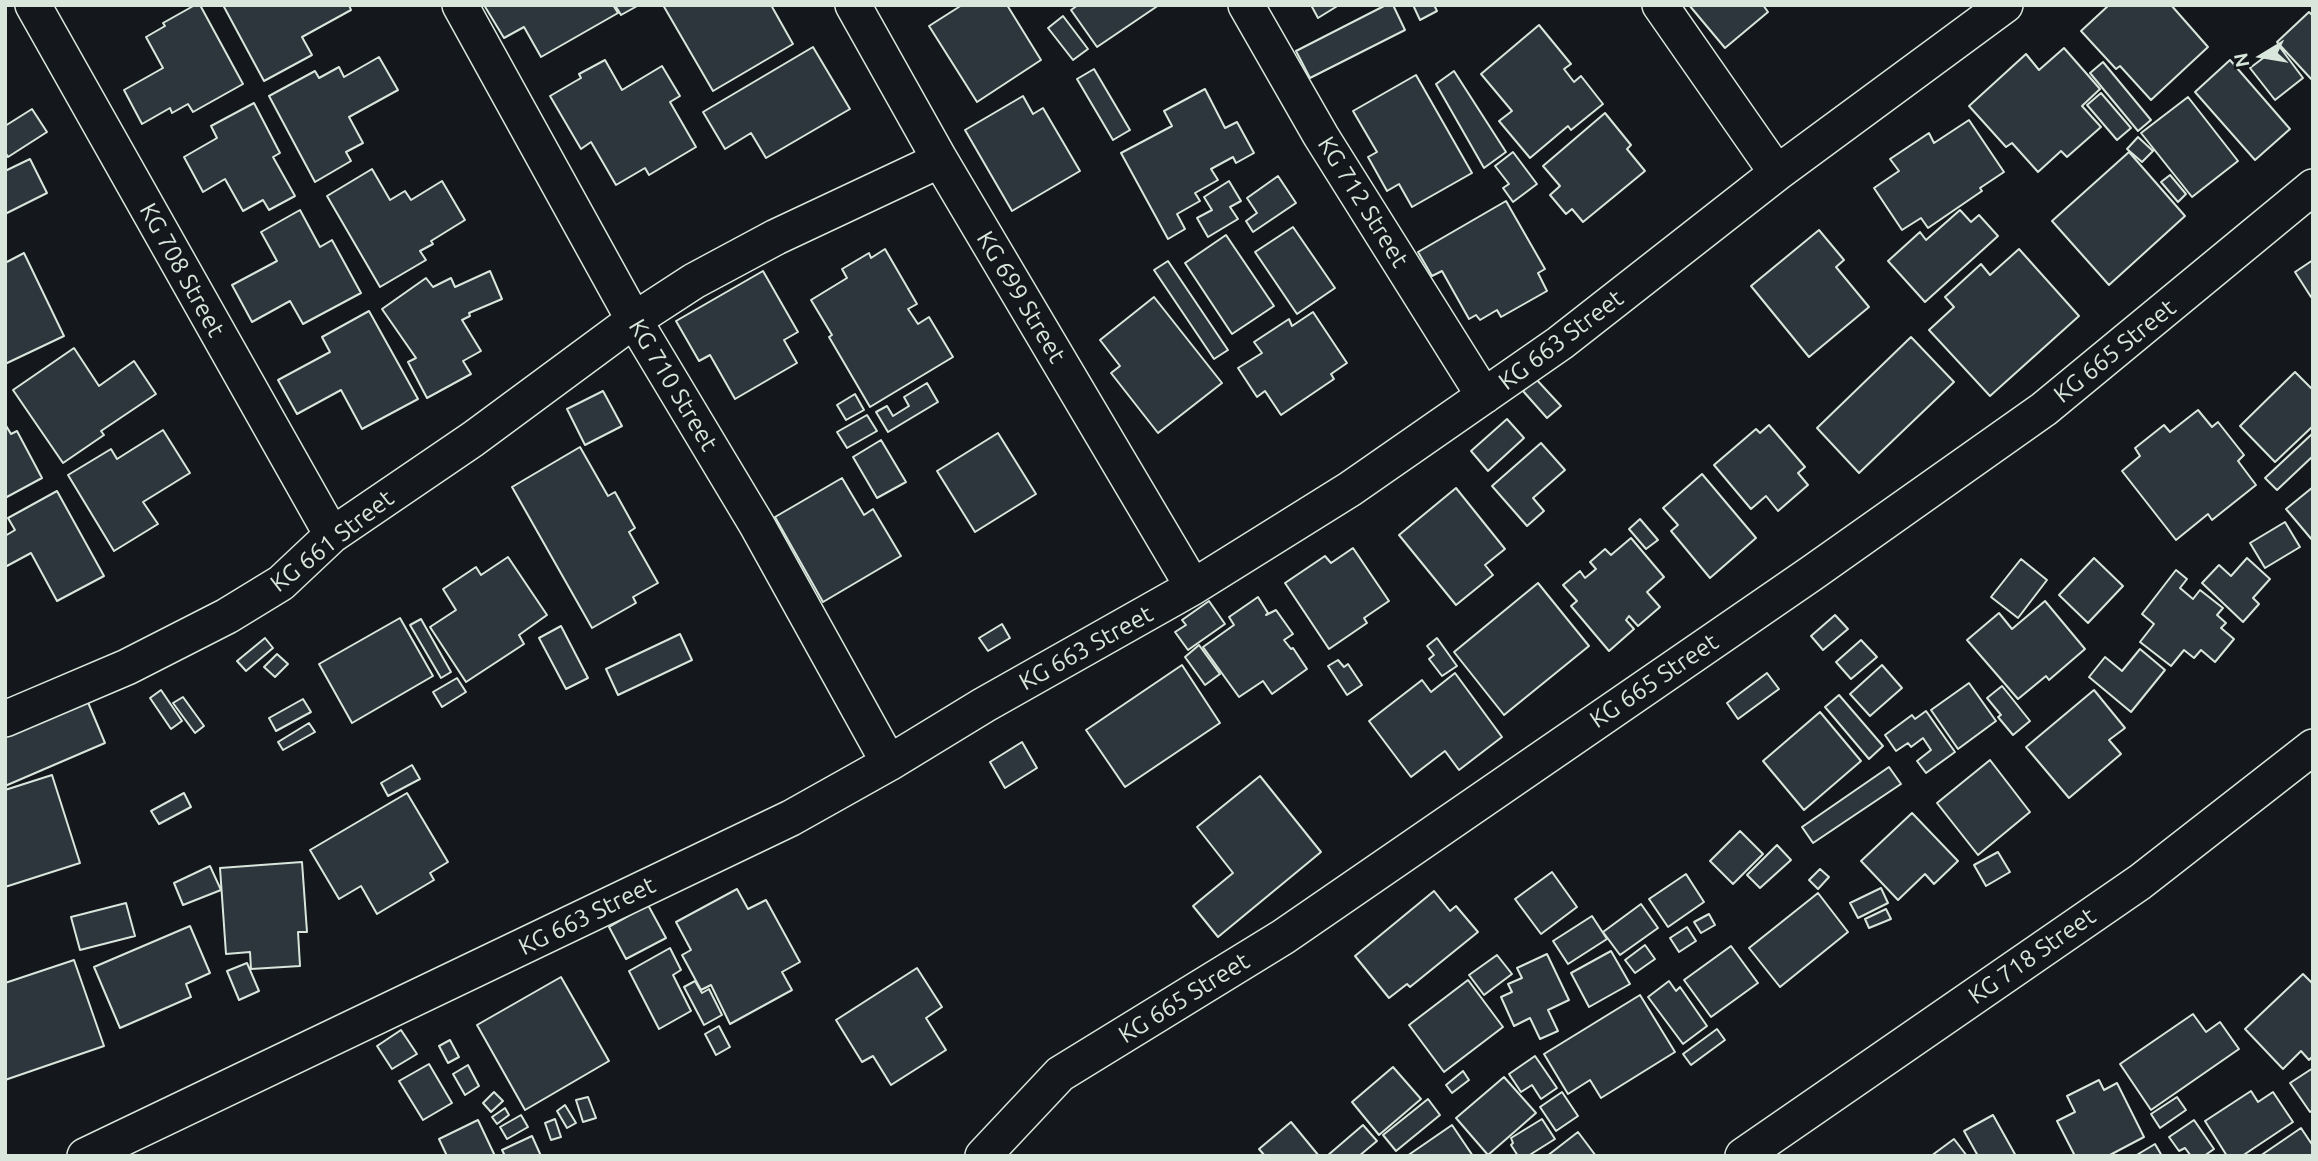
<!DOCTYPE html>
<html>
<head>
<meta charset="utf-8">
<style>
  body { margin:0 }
  #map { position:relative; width:2318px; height:1161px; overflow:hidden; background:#14181c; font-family:Ubuntu,sans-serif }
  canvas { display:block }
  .frame { position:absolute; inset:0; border:7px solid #d8e6dc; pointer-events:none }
  .north { position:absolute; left:2227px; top:21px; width:70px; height:70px; -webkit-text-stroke:5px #14181c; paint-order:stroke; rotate:259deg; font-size:19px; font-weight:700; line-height:28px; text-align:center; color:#d8e6dc }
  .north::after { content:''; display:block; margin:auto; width:24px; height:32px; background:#d8e6dc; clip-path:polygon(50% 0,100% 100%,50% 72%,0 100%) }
</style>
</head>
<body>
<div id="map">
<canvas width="2318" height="1161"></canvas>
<div class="frame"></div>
<div class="north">N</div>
</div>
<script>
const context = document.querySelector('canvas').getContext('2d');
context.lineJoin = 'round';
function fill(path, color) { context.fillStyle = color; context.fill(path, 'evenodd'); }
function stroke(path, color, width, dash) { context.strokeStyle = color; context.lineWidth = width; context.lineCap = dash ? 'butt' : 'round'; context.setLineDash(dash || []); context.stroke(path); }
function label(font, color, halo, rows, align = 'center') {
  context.font = font + ' Ubuntu,sans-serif'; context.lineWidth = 5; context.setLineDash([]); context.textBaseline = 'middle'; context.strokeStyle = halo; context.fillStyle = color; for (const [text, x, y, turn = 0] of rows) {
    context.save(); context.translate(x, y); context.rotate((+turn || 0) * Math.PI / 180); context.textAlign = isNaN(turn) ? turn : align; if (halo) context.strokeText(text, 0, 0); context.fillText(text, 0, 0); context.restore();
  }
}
const building = new Path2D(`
  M195,5H200L243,84L193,112L188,104L172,113L170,108L142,124L124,90L163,68L146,37L165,26L163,23Z
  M223,5H349L351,10L302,37L312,55L264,81Z
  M484,5H613L618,13L541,57L524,27L504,38Z
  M615,5H639L621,15Z
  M663,5H771L793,44L713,91Z
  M962,5H1007L1041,60L977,102L929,26Z
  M1078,5H1159L1097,47L1071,10Z
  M1311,5H1339L1318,18Z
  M1386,5H1393L1405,30L1310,78L1296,51Z
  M1413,5H1434L1437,11L1420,20Z
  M1689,5H1763L1768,12L1725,48Z
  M2109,5H2171L2208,47L2151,100L2120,66L2116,69L2081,31Z
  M2309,12L2313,16V81L2277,42Z
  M1063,16L1088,49L1073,60L1048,28Z
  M1539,25L1571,64L1564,69L1574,82L1581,76L1603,104L1571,130L1568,126L1530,158L1499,121L1512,111L1481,74Z
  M2279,46L2303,78L2275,100L2250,68Z
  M813,47L850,109L766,158L751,133L725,149L703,112Z
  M2064,48L2100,89L2082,106L2101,127L2067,157L2061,151L2038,172L2012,143L2006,147L1969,106L2026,54L2039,70Z
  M379,57L398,90L349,117L363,143L346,152L351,161L315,182L269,96L315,71L319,78L339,67L344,77Z
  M605,60L622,90L662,66L680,96L670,102L696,147L649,175L645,168L616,185L591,142L581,149L550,96L581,78L579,74Z
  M2230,60L2290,129L2255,160L2195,92Z
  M2103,62L2151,120L2138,131L2090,73Z
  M1094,69L1130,130L1113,140L1077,79Z
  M1454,71L1506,152L1484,168L1436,84Z
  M1416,75L1472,173L1412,207L1399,184L1387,191L1368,157L1377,152L1353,111Z
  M1205,89L1225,128L1237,122L1254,153L1236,163L1233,157L1211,169L1218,180L1195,193L1200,201L1177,214L1185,229L1168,239L1121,153L1172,126L1164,111Z
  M2101,93L2131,128L2117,140L2087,105Z
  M1023,96L1033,114L1043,108L1080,171L1012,211L965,130Z
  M2188,97L2238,161L2192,197L2141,133Z
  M254,103L280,153L273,157L295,196L269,210L263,200L243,211L225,179L203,192L184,157L217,138L211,126Z
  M32,109L47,132L8,157L5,152V126Z
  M1605,113L1631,145L1627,149L1645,171L1583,222L1572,209L1566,214L1550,195L1560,186L1543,166Z
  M1969,120L2004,172L1980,188L1982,191L1928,228L1921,218L1902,230L1874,188L1899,171L1890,159L1929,133L1934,143Z
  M2138,137L2153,151L2142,162L2127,149Z
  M1513,152L1537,184L1513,202L1503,188L1509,184L1495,166Z
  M2129,152L2185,216L2109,285L2052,221Z
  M30,159L47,193L5,214V171Z
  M372,169L390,200L405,191L411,200L442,181L465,220L431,241L433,244L420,251L426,260L380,287L327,196Z
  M2170,175L2186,194L2178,202L2161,182Z
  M1278,176L1296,203L1253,232L1246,221L1257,213L1247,198Z
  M1229,181L1241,201L1230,207L1238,219L1208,237L1197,218L1212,210L1204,197Z
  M1506,201L1545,269L1538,273L1547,291L1501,317L1497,310L1480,320L1476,315L1469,319L1442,271L1432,276L1418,252Z
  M300,210L320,247L332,240L361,293L303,324L290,301L252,322L232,285L277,261L261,232Z
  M1960,210L1971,222L1979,215L1998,236L1925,302L1888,261L1920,232L1926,240Z
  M1293,227L1335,288L1297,314L1255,252Z
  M1819,230L1844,260L1836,267L1869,307L1809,357L1751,286Z
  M1226,235L1274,306L1232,334L1185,263Z
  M885,249L917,304L908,309L918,324L929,317L953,357L870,407L829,337L832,335L811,300L847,278L842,269L869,253L871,258Z
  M2019,249L2079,316L1990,396L1929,330L1954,307L1945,297L1981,264L1990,275Z
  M24,253L64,336L5,364V263Z
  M2313,260V295L2311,297L2295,272Z
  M1168,261L1228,350L1214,359L1154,270Z
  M490,271L502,299L469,313L470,316L462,320L481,351L463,361L471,374L427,398L408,362L416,358L382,309L426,278L433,287L451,278L455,287Z
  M763,271L798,332L784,340L797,363L735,399L710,355L699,361L676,321Z
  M1154,297L1222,383L1158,433L1111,373L1120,366L1100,340Z
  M369,311L418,399L362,429L341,390L297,414L278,380L330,352L322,337Z
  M1313,312L1347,363L1331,374L1334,379L1281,415L1265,391L1257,397L1238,368L1262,353L1254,342L1289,319L1292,326Z
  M1911,337L1954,382L1859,473L1817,428Z
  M74,348L99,386L134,361L156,394L101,431L104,435L63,463L13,390Z
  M2295,372L2313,390V426L2275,462L2240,426Z
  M1536,379L1561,406L1547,418L1523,391Z
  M927,383L938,402L888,432L876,412L887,406L893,416L909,406L904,397Z
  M603,391L622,426L585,445L567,409Z
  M855,394L864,410L846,420L837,405Z
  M2198,410L2212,427L2218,422L2244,455L2238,461L2256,485L2212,520L2208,514L2176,540L2122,471L2140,456L2135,448L2164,425L2170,432Z
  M867,415L877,431L847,448L837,432Z
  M1507,419L1524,438L1488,471L1471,451Z
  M5,424L11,434L17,431L42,478L5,498Z
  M1769,425L1805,467L1798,473L1808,485L1778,511L1766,496L1751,509L1714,465L1756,429L1760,433Z
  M163,430L190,473L143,502L158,524L114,551L68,475L111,449L117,459Z
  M998,433L1036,494L975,532L937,471Z
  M2313,433V456L2277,490L2265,478Z
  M881,440L906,482L877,498L853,457Z
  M1541,443L1565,470L1533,498L1544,511L1527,526L1492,486Z
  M580,447L608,496L615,492L635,528L629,532L658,583L633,597L636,603L592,628L512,487Z
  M1702,474L1756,538L1710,578L1671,531L1678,525L1663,508Z
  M842,478L864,515L873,509L901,556L823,602L775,517Z
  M2313,487V541L2286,509Z
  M1456,488L1505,549L1485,565L1493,575L1456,605L1399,535Z
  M57,491L104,576L57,601L31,553L5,567V536L15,530L8,518Z
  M1640,519L1658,540L1646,549L1629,529Z
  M2285,522L2300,547L2265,568L2250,543Z
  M1631,538L1664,577L1647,592L1660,607L1638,626L1629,616L1626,620L1634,629L1609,651L1571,606L1577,601L1563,585L1580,571L1585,578L1596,569L1590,562L1605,549L1611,555Z
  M1353,548L1389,601L1364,618L1367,623L1329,649L1285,583L1325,556L1331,563Z
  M508,557L547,615L519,635L524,644L466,682L430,627L456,610L443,589L476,567L481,575Z
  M2094,558L2123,586L2088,623L2059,595Z
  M2247,558L2270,579L2253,598L2259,604L2243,622L2202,583L2219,565L2231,576Z
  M2021,559L2047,580L2018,618L1991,597Z
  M2176,570L2187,579L2180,588L2193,599L2200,590L2223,608L2217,615L2226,623L2221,628L2234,639L2215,662L2201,650L2194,658L2184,650L2171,666L2140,642L2154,624L2142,614Z
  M1538,583L1589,646L1504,715L1454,652Z
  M1258,597L1268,613L1266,615L1276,610L1293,634L1284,640L1291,649L1293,648L1307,669L1272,694L1263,681L1239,697L1203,647L1234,625L1229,617Z
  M1209,601L1225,624L1188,650L1175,632L1186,625L1182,620Z
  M2045,601L2085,649L2049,680L2046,676L2018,699L1967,640L1999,613L2012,629Z
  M1835,615L1848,629L1823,650L1811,636Z
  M400,618L433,676L352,723L319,664Z
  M421,619L451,672L441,678L410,625Z
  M1002,624L1010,638L988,651L979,638Z
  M561,626L588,678L566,689L539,638Z
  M680,634L692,660L618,695L606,669Z
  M265,638L273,648L246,671L237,661Z
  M1437,638L1457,666L1442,676L1429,659L1434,655L1427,646Z
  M1861,640L1877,657L1851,679L1836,662Z
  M1199,645L1220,674L1205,685L1185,657Z
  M2140,649L2165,670L2131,712L2089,677L2105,657L2122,671Z
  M277,654L288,664L275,677L264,667Z
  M1338,660L1344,667L1348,664L1362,685L1347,695L1328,666Z
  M1182,665L1220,723L1125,787L1086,730Z
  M1882,665L1902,688L1870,716L1850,694Z
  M1455,673L1502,737L1459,770L1445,751L1411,777L1369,721L1422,680L1431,692Z
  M1767,673L1779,689L1738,719L1727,703Z
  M457,678L466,692L442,707L433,692Z
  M1969,683L1996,721L1958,749L1931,710Z
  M2002,686L2030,721L2013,735L1998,717L2001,715L1987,698Z
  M161,690L182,721L171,729L150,698Z
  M2094,690L2125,728L2109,740L2121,754L2069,798L2026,747Z
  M1839,695L1883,746L1869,759L1825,707Z
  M183,697L204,726L195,733L173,703Z
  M303,699L311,712L276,731L269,718Z
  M87,700L105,743L5,786V735Z
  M1926,711L1955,752L1926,773L1917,761L1931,750L1923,738L1911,747L1908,743L1896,751L1885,735L1912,715L1915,719Z
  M1820,712L1861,761L1804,810L1763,761Z
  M309,723L315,732L283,750L278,742Z
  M1022,742L1037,768L1005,788L990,762Z
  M1990,760L2030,812L1978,855L1937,803Z
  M412,765L420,779L388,796L381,783Z
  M1889,767L1901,784L1813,843L1802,827Z
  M52,775L80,863L5,887V790Z
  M1260,776L1321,852L1218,937L1193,906L1233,873L1197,827Z
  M184,793L191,807L159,824L151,811Z
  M407,793L448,862L430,873L434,880L377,914L361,886L339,899L310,850Z
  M1912,813L1958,861L1934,884L1925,874L1898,900L1861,861Z
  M1740,831L1763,854L1733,884L1710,861Z
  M1777,845L1791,860L1760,888L1747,875Z
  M1998,852L2010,872L1986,886L1974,865Z
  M302,862L307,932H298L300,966L251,969L250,952L226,954L220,868Z
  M210,866L221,890L183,905L174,883Z
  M1820,869L1829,877L1818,889L1809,880Z
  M1552,872L1577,907L1541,934L1515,899Z
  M1686,874L1704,902L1668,927L1649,899Z
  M1881,888L1888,903L1858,918L1850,903Z
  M737,889L748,909L766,900L800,962L782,972L792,990L730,1024L711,985L701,990L682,955L691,950L676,922Z
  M1434,891L1450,911L1456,906L1478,932L1410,987L1407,984L1389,998L1355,956Z
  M1818,893L1848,932L1780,987L1749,948Z
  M126,903L135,936L80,950L71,917Z
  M1641,904L1658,928L1620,955L1603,932Z
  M648,905L666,938L626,959L609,927Z
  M1886,909L1891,919L1869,928L1865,919Z
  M1709,914L1715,925L1701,933L1694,922Z
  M1592,916L1607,939L1568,964L1553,941Z
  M190,926L210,973L186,984L191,997L120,1028L94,967Z
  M1687,927L1696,941L1679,952L1670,938Z
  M1645,945L1655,959L1635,973L1625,960Z
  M1731,946L1758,983L1711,1017L1684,980Z
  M670,948L681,970L673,975L691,1011L659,1029L629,971Z
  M1611,951L1630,984L1589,1007L1571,973Z
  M1547,954L1569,1000L1548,1010L1558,1031L1540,1039L1530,1018L1514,1026L1501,997L1512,992L1508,984L1522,978L1517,968Z
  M1497,955L1512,974L1484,995L1469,975Z
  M74,960L104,1046L5,1080V983Z
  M247,963L259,991L239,1000L227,971Z
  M917,968L942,1007L926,1018L946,1050L891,1085L873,1056L862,1062L836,1020Z
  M2303,974L2313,984V1056L2309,1060L2301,1051L2283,1069L2245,1029Z
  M561,977L609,1061L525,1110L477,1025Z
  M1468,980L1503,1027L1444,1072L1409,1025Z
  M695,981L702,993L709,989L722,1015L704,1025L684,987Z
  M1669,981L1676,991L1680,987L1707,1026L1683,1044L1648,997Z
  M1640,995L1675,1052L1601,1098L1590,1080L1568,1094L1544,1054Z
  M2193,1014L2206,1032L2220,1022L2239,1049L2151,1110L2120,1064Z
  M719,1026L730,1047L716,1055L705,1034Z
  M1717,1029L1725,1040L1691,1065L1683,1054Z
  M401,1030L417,1054L392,1069L377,1046Z
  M450,1040L459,1057L448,1063L439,1046Z
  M1535,1056L1557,1088L1541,1099L1532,1085L1521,1092L1509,1074Z
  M429,1064L452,1103L423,1120L399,1081Z
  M468,1065L479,1086L465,1095L453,1074Z
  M1393,1067L1421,1099L1379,1135L1352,1102Z
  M2313,1068V1110L2310,1112L2290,1083Z
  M1463,1071L1469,1080L1452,1093L1446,1085Z
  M1504,1077L1536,1113L1488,1155L1456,1118Z
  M2099,1080L2104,1090L2117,1083L2144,1137L2108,1156H2075L2057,1121L2075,1112L2067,1096Z
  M2251,1091L2258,1102L2273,1092L2293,1122L2242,1156H2227L2205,1121Z
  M494,1092L503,1101L491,1112L483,1103Z
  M1562,1092L1578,1116L1556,1131L1540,1107Z
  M588,1097L596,1118L583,1122L576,1100Z
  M2177,1097L2186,1110L2160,1128L2151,1114Z
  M1428,1099L1440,1115L1396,1151L1383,1135Z
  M565,1105L576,1123L567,1128L557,1111Z
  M505,1108L509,1115L497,1124L492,1117Z
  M521,1115L528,1127L507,1139L500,1127Z
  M1993,1115L2016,1156H1978L1964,1131Z
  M555,1119L561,1137L551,1140L545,1123Z
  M1542,1119L1555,1139L1528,1156H1518L1511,1145L1513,1143L1511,1138Z
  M478,1120L495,1156H447L439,1139Z
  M2194,1120L2214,1149L2204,1156H2191L2185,1148L2179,1151L2169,1137Z
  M1291,1122L1319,1156H1265L1259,1149Z
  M1363,1125L1377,1141L1359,1156H1327Z
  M1452,1125L1473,1156H1407Z
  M2301,1128L2313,1146V1156H2260Z
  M1578,1132L1596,1156H1547Z
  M532,1136L541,1156H505L502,1150Z
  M1954,1139L1967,1156H1931Z
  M2155,1144L2162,1156H2135Z`);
fill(building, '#2c363c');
stroke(building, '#d8e6dc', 2);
const street = new Path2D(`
  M33,5L332,535
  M460,5L634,320L757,525L889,763
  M853,5L940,160L1193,587
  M1246,5L1321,136L1484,396
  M1660,5L1777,173
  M5,719L127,667L227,616L281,583L332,535L473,439L634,320L694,281L776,237L940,160
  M85,1156L791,818L889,763L984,705L1193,587L1350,489L1560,343L1777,173L2005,5
  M983,1156L1060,1074L1283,937L1812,573L2044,409L2313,187
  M1743,1156L2140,882L2313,747`);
stroke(street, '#d8e6dc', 38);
stroke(street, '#14181c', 35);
label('24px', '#d8e6dc', '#14181c', [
  ["KG 712 Street",1363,202,58],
  ["KG 708 Street",182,270,61],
  ["KG 699 Street",1021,297,59],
  ["KG 663 Street",1561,340,-37],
  ["KG 665 Street",2115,351,-39],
  ["KG 710 Street",673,385,59],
  ["KG 661 Street",332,541,-38],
  ["KG 663 Street",1086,648,-29],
  ["KG 665 Street",1654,681,-34],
  ["KG 663 Street",587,916,-26],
  ["KG 718 Street",2032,956,-35],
  ["KG 665 Street",1184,998,-32]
]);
</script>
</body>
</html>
